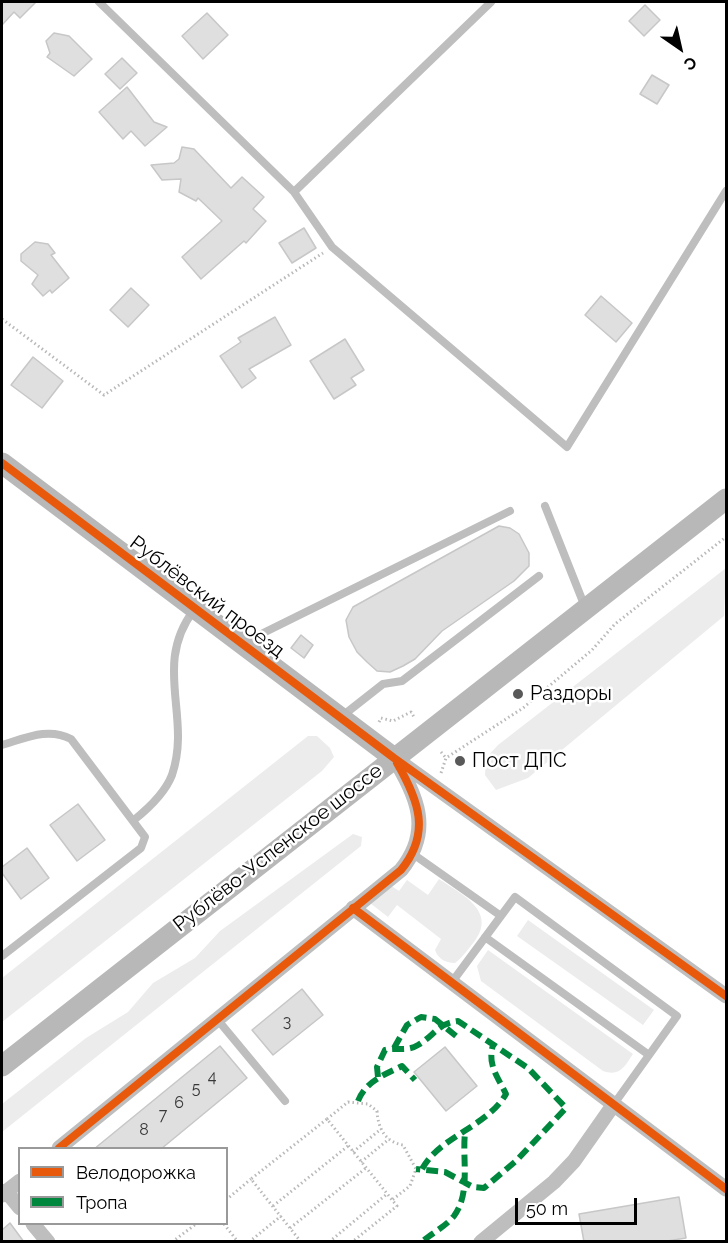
<!DOCTYPE html>
<html>
<head>
<meta charset="utf-8">
<style>
  body { margin:0 }
  #map { position:relative; width:728px; height:1243px; overflow:hidden; background:#fff; font-family:Raleway,sans-serif }
  canvas { display:block }
  .frame { position:absolute; inset:0; border:3px solid #000; pointer-events:none }
  .legend { position:absolute; left:18px; top:1147px; width:210px; height:78px; box-sizing:border-box; background:#fff; border:2px solid #999; margin:0; padding:8px 10px; list-style:none; font-size:18px; color:#000 }
  .legend li { display:flex; align-items:center; gap:12px; height:30px }
  .legend b { width:30px; border:2px solid #999 }
  .north { position:absolute; left:650px; top:18px; width:60px; height:60px; -webkit-text-stroke:4px #fff; paint-order:stroke; rotate:146deg; font-size:16px; font-weight:700; line-height:24px; text-align:center; color:#000 }
  .north::after { content:''; display:block; margin:auto; width:21px; height:27px; background:#000; clip-path:polygon(50% 0,100% 100%,50% 72%,0 100%) }
  .scale { position:absolute; left:515px; top:1198px; width:122px; height:27px; box-sizing:border-box; border:3px solid #000; border-top:0; padding-left:8px; font-size:18px; line-height:21px; white-space:nowrap; color:#000; -webkit-text-stroke:4px #fff; paint-order:stroke }
</style>
</head>
<body>
<div id="map">
<canvas width="728" height="1243"></canvas>
<div class="frame"></div>
<ul class="legend">
<li><b style="height:8px;background:#e8590c"></b>Велодорожка</li>
<li><b style="height:8px;background:#00873e"></b>Тропа</li>
</ul>
<div class="north">С</div>
<div class="scale">50 m</div>
</div>
<script>
const context = document.querySelector('canvas').getContext('2d');
context.lineJoin = 'round';
function fill(path, color) { context.fillStyle = color; context.fill(path, 'evenodd'); }
function stroke(path, color, width, dash) { context.strokeStyle = color; context.lineWidth = width; context.lineCap = dash ? 'butt' : 'round'; context.setLineDash(dash || []); context.stroke(path); }
function label(font, color, halo, rows, align = 'center') {
  context.font = font + ' Raleway,sans-serif'; context.lineWidth = 5; context.setLineDash([]); context.textBaseline = 'middle'; context.strokeStyle = halo; context.fillStyle = color; for (const [text, x, y, turn = 0] of rows) {
    context.save(); context.translate(x, y); context.rotate((+turn || 0) * Math.PI / 180); context.textAlign = isNaN(turn) ? turn : align; if (halo) context.strokeText(text, 0, 0); context.fillText(text, 0, 0); context.restore();
  }
}
fill(new Path2D(`
  M726,568L724,616L528,778L496,790L485,775L486,758L498,745Z
  M308,736H317L330,748L334,757L322,771L2,1022V978Z
  M353,834L362,837L361,846L2,1132V1104L86,1038L128,1012L153,983L195,958L220,931Z
  M439,879C461,894 498,911 474,942C468,949 463,957 455,963C446,963 438,959 435,950L441,939L397,905L388,917L370,903L390,885L399,891L407,880L428,895Z
  M528,920L654,1010L643,1025L517,936Z
  M488,950L633,1054C625,1066 620,1077 603,1071L481,981L477,966Z`), '#ececec');
const building = new Path2D(`
  M2,2H36L20,18L14,12L2,25Z
  M645,5L660,20L644,36L629,21Z
  M207,13L228,35L203,59L182,36Z
  M54,33L69,36L92,59L74,76L47,57L50,53L46,41Z
  M122,58L137,73L120,89L105,74Z
  M652,75L669,85L657,104L640,94Z
  M127,87L154,122L167,127L145,146L131,131L123,139L99,112Z
  M182,147L194,149L231,188L242,177L264,197L253,209L266,221L246,243L244,241L201,279L182,257L222,221L198,198L196,201L179,192L181,179L162,180L151,165L174,163L179,159Z
  M304,228L316,248L292,263L279,243Z
  M35,242L48,244L55,253L51,255L69,278L52,293L50,290L43,296L32,284L38,275L21,261V254Z
  M131,288L149,305L128,327L110,310Z
  M601,296L632,323L616,342L585,315Z
  M275,317L291,345L249,369L256,378L242,388L220,356L241,342L238,338Z
  M345,339L364,370L351,378L356,385L334,399L310,361Z
  M33,357L63,381L42,408L11,385Z
  M499,526L510,528L519,534L529,553V566L514,581L442,631L415,659L403,666L390,672L377,671L367,662L357,652L349,637L346,620L353,607Z
  M301,635L313,645L304,658L291,648Z
  M78,804L105,840L77,861L50,825Z
  M27,848L49,878L21,899L2,873V867Z
  M302,989L323,1015L273,1055L252,1030Z
  M220,1046L247,1078L161,1149H94Z
  M445,1047L477,1086L446,1111L414,1072Z
  M679,1197L686,1238L661,1242H584L579,1214Z
  M10,1223L24,1242H2V1230Z`);
fill(building, '#dfdfdf');
stroke(building, '#c7c7c7', 1.5);
stroke(new Path2D(`
  M2,319L104,395L323,253
  M379,722L381,718L393,721L411,712L414,717
  M441,752L446,758
  M441,773L446,758L523,708L592,650L615,624L726,537
  M327,1119L348,1102L368,1104L377,1111C378,1128 385,1142 403,1145L416,1169L410,1186L392,1200
  M353,1152L381,1129
  M361,1162L389,1139
  M226,1200L251,1179
  M273,1206L348,1146
  M224,1224L238,1242
  M290,1228L366,1168
  M172,1242L196,1224
  M249,1242L281,1216
  M301,1242L251,1179L327,1119L397,1206L352,1242
  M329,1242L387,1194`), '#b9b9b9', 3, [1.5, 3]);
stroke(new Path2D(`
  M99,2L294,192L332,247L567,447L726,191
  M294,192L491,2
  M545,506L585,607
  M245,642L510,511
  M341,717L383,684L402,681L539,576
  M2,745C26,738 48,727 71,739L145,837L141,848L2,956
  M134,820C149,808 165,793 172,775C192,716 152,665 194,610
  M413,854L501,916
  M485,937L649,1055
  M452,982L515,897L677,1016L614,1104
  M217,1019L285,1101`), '#bebebe', 8);
stroke(new Path2D(`
  M400,762L726,996
  M353,908L726,1189
  M59,1148L401,870C433,830 417,797 394,758
  M6,1191L20,1208
  M2,1195L20,1181
  M33,1224L48,1242
  M481,1242L554,1182L574,1161L614,1104`), '#bebebe', 15);
stroke(new Path2D(`
  M2,463L394,758
  M2,1066L726,499`), '#b8b8b8', 21);
stroke(new Path2D(`
  M394,1048L407,1025L421,1017L435,1019L456,1036
  M378,1077L377,1067L385,1050C396,1047 407,1052 418,1045C434,1036 438,1023 458,1021L528,1068L566,1108L516,1161L484,1188L473,1187L445,1172L416,1169
  M358,1101C366,1081 384,1075 402,1066L415,1080
  M422,1169C440,1136 487,1127 506,1094C498,1077 487,1065 493,1045
  M424,1240C433,1233 447,1225 454,1216C471,1193 462,1159 465,1133`), '#00873e', 6, [12, 6]);
stroke(new Path2D(`
  M2,463L394,758L726,996
  M353,908L726,1189
  M59,1148L401,870C431,833 419,801 397,763`), '#e8590c', 8);
for (const [x, y, r, color] of [
  [518,694,6,"#595959"],
  [460,761,6,"#595959"]
]) { const dot = new Path2D(); dot.arc(x, y, r, 0, 2 * Math.PI); context.fillStyle = color; context.fill(dot); stroke(dot, '#fff', 2); }
label('16px', '#383838', null, [
  ["3",287,1022],
  ["4",212,1077],
  ["5",196,1089],
  ["6",179,1103],
  ["7",163,1115],
  ["8",144,1130]
]);
label('20px', '#000', '#fff', [
  ["Рублёвский проезд",207,597,37],
  ["Рублёво-Успенское шоссе",278,848,-38]
]);
label('20px', '#000', '#fff', [
  ["Раздоры",530,694],
  ["Пост ДПС",472,761]
], 'left');
</script>
</body>
</html>
